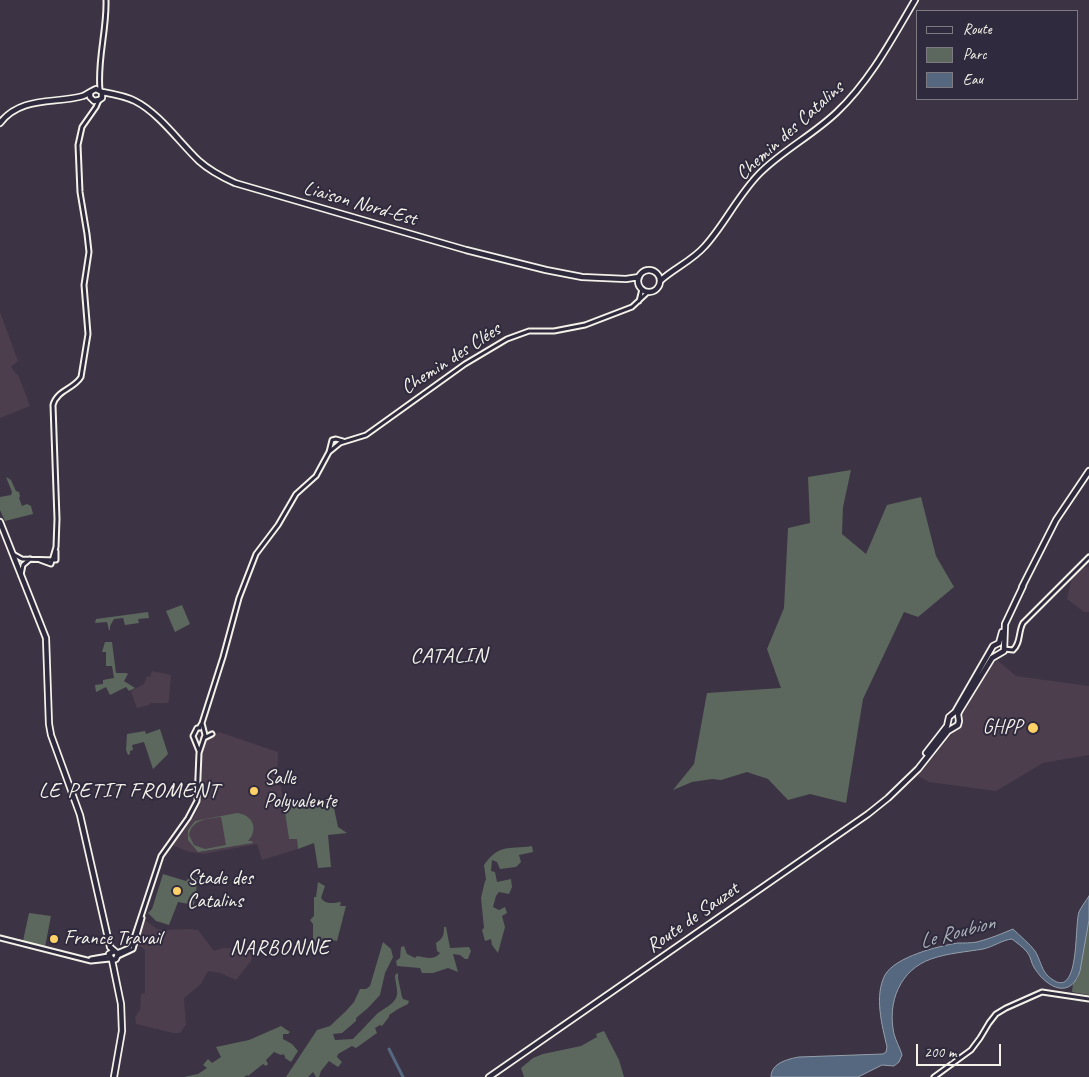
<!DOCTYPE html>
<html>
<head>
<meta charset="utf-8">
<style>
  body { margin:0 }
  #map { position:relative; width:1089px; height:1077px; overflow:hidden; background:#3c3344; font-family:Caveat,sans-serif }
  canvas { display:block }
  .legend { position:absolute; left:916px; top:10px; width:162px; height:90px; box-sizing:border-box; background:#2f2a3d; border:1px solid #7e7a81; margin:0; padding:6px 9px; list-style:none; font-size:15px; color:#f4f1e8 }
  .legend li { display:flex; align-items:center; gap:10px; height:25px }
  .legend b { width:25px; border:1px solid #7e7a81 }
  .scale { position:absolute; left:916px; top:1044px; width:85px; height:22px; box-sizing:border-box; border:2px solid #f4f1e8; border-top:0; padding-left:6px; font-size:15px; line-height:18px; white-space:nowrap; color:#f4f1e8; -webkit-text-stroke:4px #2f2a3d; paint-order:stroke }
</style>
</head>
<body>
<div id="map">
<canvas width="1089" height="1077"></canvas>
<ul class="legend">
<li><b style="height:6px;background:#2f2a3d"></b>Route</li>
<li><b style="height:14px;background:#5c685d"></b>Parc</li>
<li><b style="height:14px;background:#556880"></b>Eau</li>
</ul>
<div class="scale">200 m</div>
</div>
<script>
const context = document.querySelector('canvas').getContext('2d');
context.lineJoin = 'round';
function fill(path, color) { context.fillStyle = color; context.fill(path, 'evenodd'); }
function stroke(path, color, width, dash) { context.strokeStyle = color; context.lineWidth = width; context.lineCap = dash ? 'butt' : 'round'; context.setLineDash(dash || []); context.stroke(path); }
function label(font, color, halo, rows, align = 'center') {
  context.font = font + ' Caveat,sans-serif'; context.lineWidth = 4; context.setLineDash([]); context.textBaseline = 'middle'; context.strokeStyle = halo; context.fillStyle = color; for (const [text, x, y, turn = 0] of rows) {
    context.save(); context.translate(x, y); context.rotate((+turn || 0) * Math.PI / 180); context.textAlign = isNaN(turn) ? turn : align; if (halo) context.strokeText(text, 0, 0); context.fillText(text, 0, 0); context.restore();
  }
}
fill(new Path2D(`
  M0,312L18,361L11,367L19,377L30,406L0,418Z
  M1089,566V612H1084L1067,599L1072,577L1081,569Z
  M997,660L1016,676L1089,686V755L1043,763L996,791L929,782L918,776L960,724L963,720L962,715L991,666Z
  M152,671L171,675L169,701L167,703H150L149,705L137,708L131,691L144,684L147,676L150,677Z
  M219,732L278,752L277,783L281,787L289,839H297L298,849L262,860L257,844L203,854L190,852L174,846L173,844L195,815L202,799V745L206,739Z
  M146,921L157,929L164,930L190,929L198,930L214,951L223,948L246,949L250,952L252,956L251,961L236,980L220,973L208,971L201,984L184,998L186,1025L180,1033H173L136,1024L135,1017L140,1010L141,994L145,993V950L138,945L143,922Z`), '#4c3e4d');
fill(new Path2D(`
  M851,470L843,507L842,534L866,554L887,505L921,497L936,556L954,587L918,617L904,612L863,699L846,803L810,794L788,800L768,779L747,772L721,780L712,779L692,782L673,790L694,764L707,693L781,688L767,649L784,608L788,528L810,523L808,477Z
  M6,477L11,480L16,491L19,492L20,496L19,498L22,506L27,504L31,506L33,514L5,521L0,510V497L11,495L12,492Z
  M182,605L190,624L175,632L166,611Z
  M148,612L149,618L138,619L139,623L125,625L123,618L114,619L110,626V630H109L107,622L95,623L96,619Z
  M105,642H112L116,673H126L128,674L124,681L135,688L129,691L126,687L110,695L106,687L96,692L95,685L103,684V680L114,678L112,666H106V652H102Z
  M160,729L168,754L153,769L144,742L132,745L133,750L130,751V754L128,755L126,750L127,734L145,731L146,734Z
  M332,798L337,801L334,808L338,827L347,833L328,835L331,867L318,868L314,843L298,849L297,839H289L284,806Z
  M237,813C253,815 259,829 248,841H252L253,843L198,852L188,840V830L195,821ZM221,817L226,845L205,849L194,845L189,835C192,819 207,819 221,817Z
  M532,846L533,852L519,855L521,862L516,867L500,869L497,862L492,860L491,871L495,872L497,882L511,879L512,887L509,894L499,892L496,896L493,907L499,910L505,907L507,913L502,916L505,927L498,953L492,945L491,939L485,941L482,930L484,928L481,898L485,881L486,880L484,865C500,843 507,850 532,846Z
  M163,874L186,881L189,878H198L194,905L178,902L169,925L156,921L148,913L152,909Z
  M318,882L325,886L321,898C326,905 333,903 341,902L340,906H346L337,941L323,938L321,943L313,941V924L310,920L314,916V897H316Z
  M29,913L51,916L45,947L23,941Z
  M1089,920V995L1072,992L1073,983L1078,978Z
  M444,927H446L450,948L469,947L471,951L468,959H465L460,955L453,954L458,972L448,968L433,973H422L420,968L397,966L396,961L400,958L401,947L404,946L407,954L415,958L417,956C425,957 434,961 440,953L437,951L436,943C443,938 444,936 444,927Z
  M383,942L391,949L393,957L385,973L380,995L368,1008L356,1018V1021L342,1033L333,1034L335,1040L353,1039C360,1032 367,1024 375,1016C381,1009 395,1005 397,995C398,989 395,982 395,975L398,973V978L402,997L403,999L409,1001L408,1004L398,1009L389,1015V1017L382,1026L380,1025L375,1028L377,1033L356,1048L352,1046L338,1054L337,1057L342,1062L338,1067L329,1061L321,1071L319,1077H316L313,1072L308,1077H286L317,1030L330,1026L346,1011L354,1002L360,989H366L370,986Z
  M281,1026L290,1032L288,1034H283V1039L292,1044L298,1051L291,1062L285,1058V1056L283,1054L281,1055L274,1052L266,1060L268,1064L266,1066L263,1064L248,1076L247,1075L244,1077H184L198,1074L207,1068L203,1065L208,1059L212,1063L221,1057L216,1047L249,1040Z
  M604,1031L619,1060L624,1077H524L521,1068L533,1058L543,1054L581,1046L597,1037L596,1034Z`), '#5c685d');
const water = new Path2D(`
  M1089,896V920L1080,971C1071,999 1048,989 1035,969C1031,964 1031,956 1027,952C1023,947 1017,943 1012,939C1002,940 993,947 983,949C966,952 948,953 931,959C900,970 887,1002 894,1034C896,1041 900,1048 902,1055L899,1062L894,1066L882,1065L858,1077H771C771,1063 788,1059 799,1057L883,1054L886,1052L887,1047C882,1025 874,996 885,975C895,957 938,946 958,943C964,943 971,943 977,942C989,939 1001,934 1013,929C1020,936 1029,943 1035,951C1040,959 1041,968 1047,975C1081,1008 1074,925 1079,912C1081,907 1086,901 1089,896Z`);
fill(water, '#556880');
stroke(water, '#959faa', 1);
stroke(new Path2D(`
  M389,1049L403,1077`), '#556880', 3);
const minor = new Path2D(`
  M100,90C97,60 107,30 106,0
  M639,301L642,289
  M329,452L340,443L366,435L465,364L507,339L529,331H554L585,325L632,307L648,292
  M13,554L22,559L56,560V551
  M40,560L51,564L56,547L57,519L53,405C57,390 74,389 81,377L88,334L84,285L89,252L87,234L80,192L78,145L82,127L96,107L99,100
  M21,575L23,565L30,559
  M1004,649L1013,650C1021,643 1018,632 1023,623L1089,557
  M199,728L202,723L223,657L239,598L256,554L278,525L296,494L316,476L329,452L332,440L336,439L343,441
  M204,738L212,734
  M199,751L193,736L197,728H200
  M0,938L91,961L110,959
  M117,953L129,948L132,944L161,856L188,818L197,801L199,753L205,735L202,723
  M118,956L133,949L142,918
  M91,959L108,956
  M934,1077L971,1050L980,1038L989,1023L996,1014L1006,1008L1042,992L1089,999`);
const major = new Path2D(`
  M102,92C113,94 125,96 135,101C159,113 180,143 199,161C210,171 222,177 235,183L466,250L546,270L582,277L626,279L639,277
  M0,123C21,96 54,104 83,96C88,94 91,91 96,89L102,92V98L99,100L94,101L90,97V93
  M638 281a11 11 0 1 1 22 0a11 11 0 1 1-22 0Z
  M660,281C674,268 692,261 705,246C725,224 738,195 760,173C783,150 813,135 837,112C870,81 892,39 915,0
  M0,522L46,638L49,724L51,735L80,815L110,947L118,954L116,959L112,960L109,954L114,951
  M1022,587L1056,520L1089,471
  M999,643L1002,632
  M926,753L947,726L949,717L955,712L993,646L999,643
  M112,960L121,1004L122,1031L114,1077
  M489,1077L868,814L888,798L918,769L948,731L958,725L959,721L958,714L960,710L992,658L1004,651L1005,624L1023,586`);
stroke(minor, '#f4f1e8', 7);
stroke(major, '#f4f1e8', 8);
stroke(minor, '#2f2a3d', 3);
stroke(major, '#2f2a3d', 4.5);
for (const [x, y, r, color] of [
  [1033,728,6,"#ffd166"],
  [254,791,5,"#ffd166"],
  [177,891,5,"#ffd166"],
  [54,939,5,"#ffd166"]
]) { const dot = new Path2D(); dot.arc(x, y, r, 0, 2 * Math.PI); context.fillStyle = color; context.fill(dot); stroke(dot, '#2f2a3d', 2); }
label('20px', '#f4f1e8', '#2f2a3d', [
  ["Chemin des Catalins",790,131,-42],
  ["Liaison Nord-Est",360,204,16],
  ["Chemin des Clées",451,359,-33],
  ["Route de Sauzet",693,918,-35]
]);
label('20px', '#f4f1e8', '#2f2a3d', [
  ["GHPP",1022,728,"right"],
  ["Salle",264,779],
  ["Polyvalente",264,802],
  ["Stade des",187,879],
  ["Catalins",187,902],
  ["France Travail",64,939]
], 'left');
label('italic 21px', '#acb3b9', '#2f2a3d', [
  ["Le Roubion",957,933,-15]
]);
context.letterSpacing = '1px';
label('21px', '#f4f1e8', '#2f2a3d', [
  ["NARBONNE",280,948]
]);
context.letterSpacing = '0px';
context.letterSpacing = '1px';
label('22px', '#f4f1e8', '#2f2a3d', [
  ["CATALIN",449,656],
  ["LE PETIT FROMENT",129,791]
]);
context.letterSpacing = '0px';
</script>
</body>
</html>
